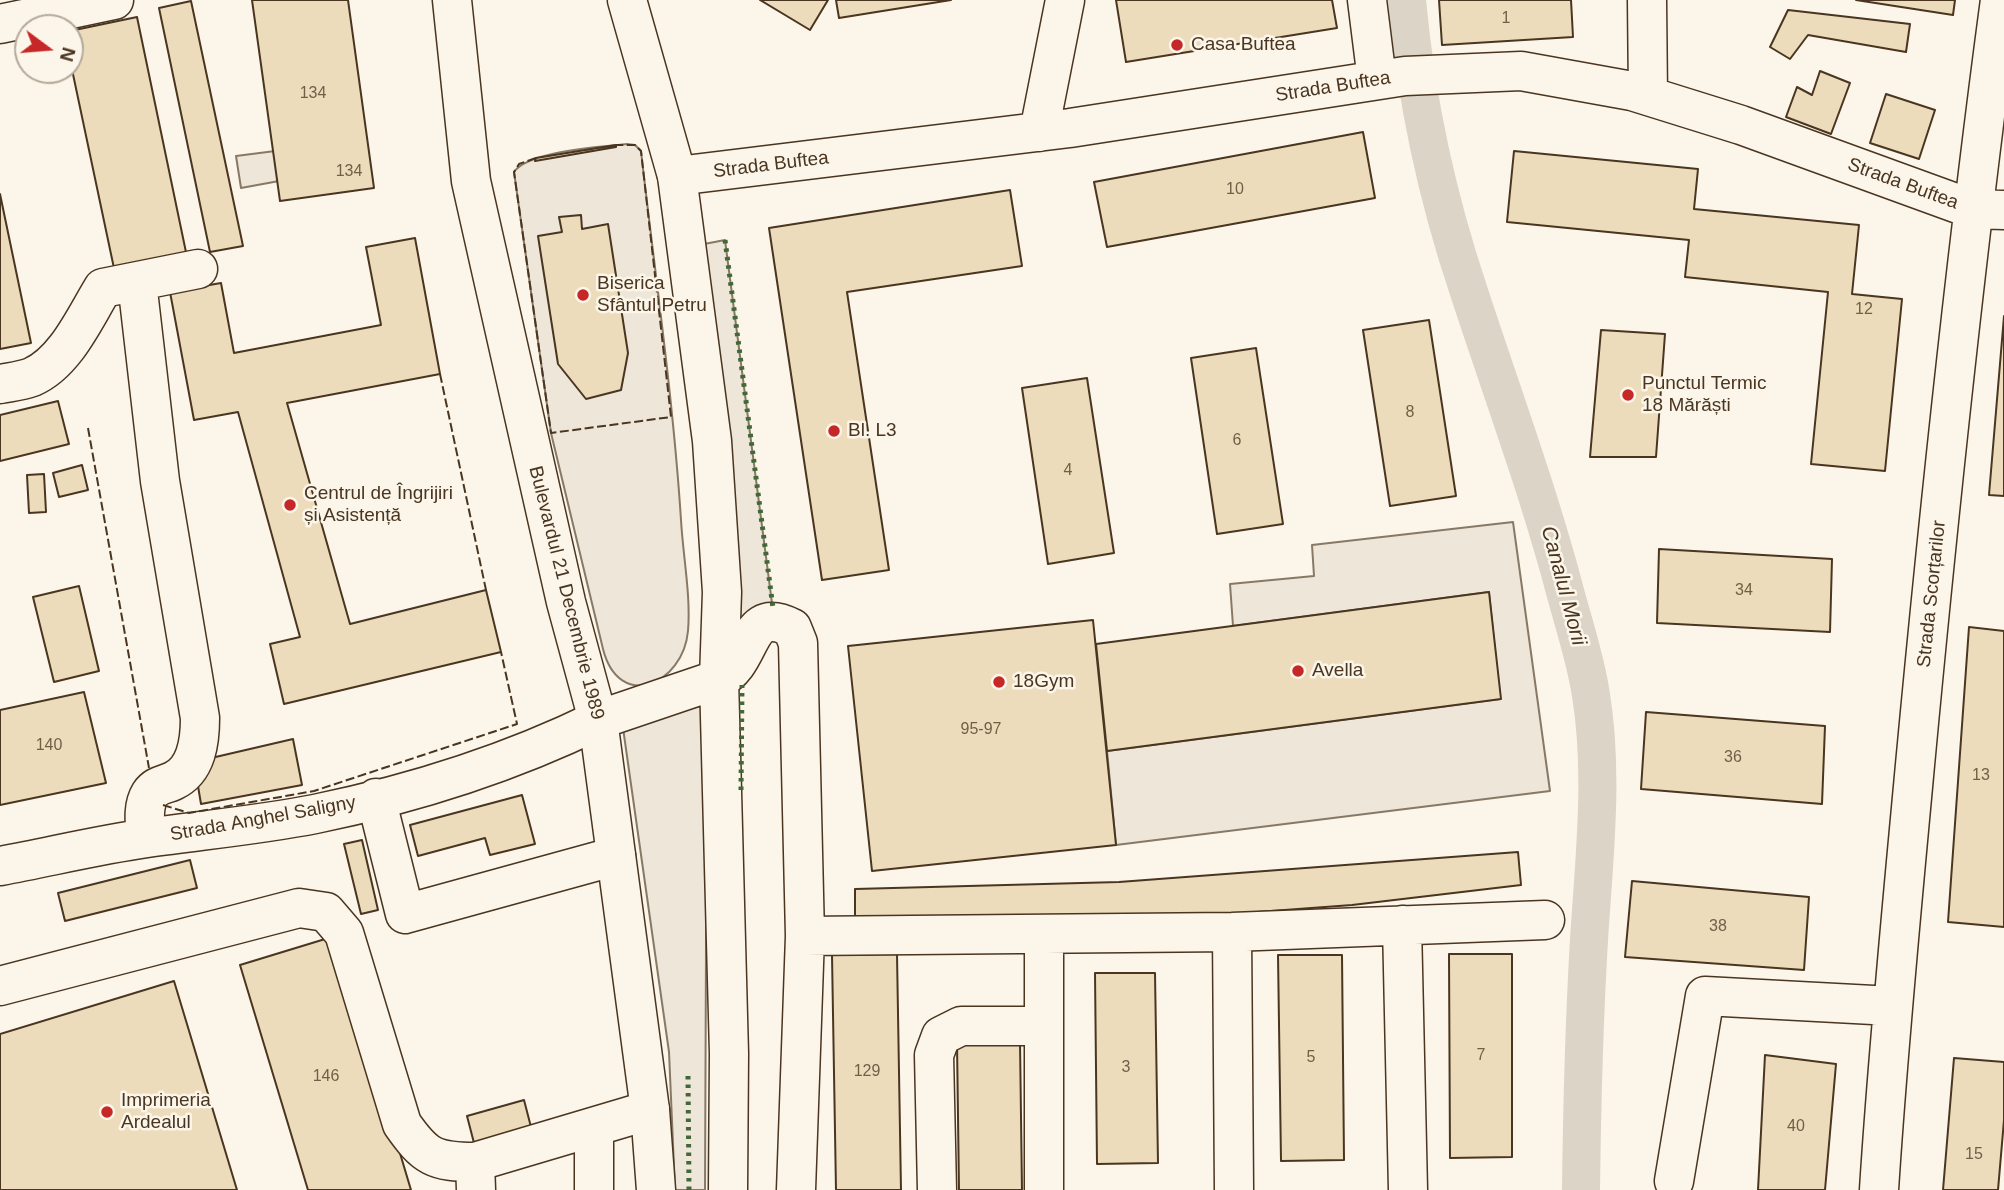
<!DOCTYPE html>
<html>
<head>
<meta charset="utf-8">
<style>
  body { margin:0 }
  #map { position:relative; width:2004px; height:1190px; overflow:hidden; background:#fbf6e9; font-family:Helvetica,sans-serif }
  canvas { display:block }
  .north { position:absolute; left:14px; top:14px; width:70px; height:70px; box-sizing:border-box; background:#fbf6e9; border:2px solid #b4a999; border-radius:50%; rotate:106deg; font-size:19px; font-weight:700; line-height:28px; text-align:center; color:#4a3520 }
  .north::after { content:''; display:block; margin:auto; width:24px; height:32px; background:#c62828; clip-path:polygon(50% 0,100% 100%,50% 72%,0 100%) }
</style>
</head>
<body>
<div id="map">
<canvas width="2004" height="1190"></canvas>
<div class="north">N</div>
</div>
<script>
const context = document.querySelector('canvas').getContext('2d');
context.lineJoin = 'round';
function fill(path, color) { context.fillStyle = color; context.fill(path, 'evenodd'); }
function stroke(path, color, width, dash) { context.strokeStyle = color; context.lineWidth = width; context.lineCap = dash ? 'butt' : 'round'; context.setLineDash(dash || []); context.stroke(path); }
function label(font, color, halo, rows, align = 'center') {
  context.font = font + ' Helvetica,sans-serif'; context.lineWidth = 5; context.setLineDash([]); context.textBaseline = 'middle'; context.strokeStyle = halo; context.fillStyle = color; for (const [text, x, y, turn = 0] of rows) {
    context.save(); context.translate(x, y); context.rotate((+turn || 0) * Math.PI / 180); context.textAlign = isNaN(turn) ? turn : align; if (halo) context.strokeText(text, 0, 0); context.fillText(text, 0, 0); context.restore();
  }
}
const green = new Path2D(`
  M627,144L635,145L641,151C655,274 673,397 681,520C683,556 691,596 688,631C683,685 619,712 603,649L551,433L514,172C528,151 601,147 627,144Z
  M283,150L290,179L241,188L236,156Z
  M725,240L773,611L739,621L699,245Z
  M1513,522L1550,791L1116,845L1107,751L1500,699L1489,592L1233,626L1230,584L1314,576L1312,545Z
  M707,704L705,1190H675L669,1052L623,728Z`);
fill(green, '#ede6d9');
stroke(green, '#887966', 2);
stroke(new Path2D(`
  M1407,0C1416,100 1437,197 1469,292C1502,393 1539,492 1566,595C1575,628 1586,661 1591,695C1604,776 1594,859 1589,940C1584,1023 1582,1107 1581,1190`), '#dcd4c6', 38);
const building = new Path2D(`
  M252,0H348L374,188L280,201Z
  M760,0H828L810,30Z
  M836,0H951L839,18Z
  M1116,0H1332L1337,28L1126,62Z
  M1439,0H1571L1573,37L1442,45Z
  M1856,0H1955L1953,15Z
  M191,1L243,246L210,252L159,8Z
  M1788,10L1910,24L1906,52L1808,35L1790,59L1770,47Z
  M137,17L187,257L115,273L70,60V31Z
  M1820,71L1850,83L1831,134L1786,117L1797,87L1812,95Z
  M1886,94L1935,110L1919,159L1870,143Z
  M1363,132L1375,198L1107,247L1094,182Z
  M616,145V147L535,161L536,158Z
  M1514,151L1698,169L1694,209L1859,225L1852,294L1902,299L1885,471L1811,464L1828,292L1685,277L1689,240L1507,222Z
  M1010,190L1022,266L847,292L889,570L822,580L769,228Z
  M0,194L31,343L0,349Z
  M581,215L582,229L608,224L628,353L621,390L586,399L558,364L538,236L562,232L559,217Z
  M415,238L440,374L287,403L350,624L486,590L501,652L284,704L270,644L300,637L238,412L194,420L170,292L221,283L234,353L381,325L366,247Z
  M2004,316V496L1989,495Z
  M1429,320L1456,496L1390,506L1363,330Z
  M1601,330L1665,334L1656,457H1590Z
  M1256,348L1283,524L1217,534L1191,358Z
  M1087,378L1114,553L1048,564L1022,388Z
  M58,401L69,444L0,461V415Z
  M82,465L88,490L59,497L53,473Z
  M44,474L46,512L29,513L27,475Z
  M1659,549L1832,559L1830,632L1657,623Z
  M79,586L99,671L54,682L33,597Z
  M1489,592L1501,699L1107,751L1096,644Z
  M1093,620L1116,845L872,871L848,646Z
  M1969,627L2004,631V927L1948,922Z
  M84,692L106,783L0,805V710Z
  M1646,712L1825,726L1822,804L1641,789Z
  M293,739L302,785L201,804L194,762Z
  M522,795L535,844L490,855L485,838L418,856L410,825Z
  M362,840L378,910L361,914L344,844Z
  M1518,852L1521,885L1352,905L1122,922H855V889L1119,882Z
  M190,860L197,888L65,921L58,893Z
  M1632,881L1809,897L1804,970L1625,957Z
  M335,936L411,1190H308L240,965Z
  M897,954L901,1190H836L832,955Z
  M1449,954H1512V1157L1450,1158Z
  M1278,955H1342L1344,1160L1281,1161Z
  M1095,973H1155L1158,1163L1097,1164Z
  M174,981L237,1190H0V1034Z
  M1020,1042L1022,1190H959L957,1043Z
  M1765,1055L1836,1064L1825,1190H1758Z
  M1954,1058L2004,1062V1120L1998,1190H1943Z
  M524,1100L531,1127L474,1143L467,1116Z`);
fill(building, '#ecdcbc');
stroke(building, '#4a3520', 2);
const minor = new Path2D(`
  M1367,0L1377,80
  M1647,0L1648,96
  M0,24L114,0
  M1039,132L1065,0
  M677,176L1070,128L1405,76L1521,71L1632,91L1741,125L1972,209L2004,210
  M137,282L160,481L200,718C200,741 197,770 173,781C164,785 156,785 150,794C142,807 145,824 146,838
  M0,384C10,382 22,381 32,377C66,362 85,317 103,288L198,269
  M719,679C755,662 744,603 792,628L798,643L805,936L796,1190
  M376,798L405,914L616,856
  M0,866C49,857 98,845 147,838C203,830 259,825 315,814C412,794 510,763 598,720
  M1402,925L1408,1190
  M1232,932L1234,1190
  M1044,935V1190
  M805,936L1232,932L1545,920
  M0,986L299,908L326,912L344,933L402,1124C425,1157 434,1162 475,1162
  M594,1127V1190
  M1674,1181L1705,996L1892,1006
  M476,1190L475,1162L650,1110
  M937,1190L934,1055L941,1036L961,1026H1042
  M1879,1190C1888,1048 1902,906 1915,765C1939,509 1966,254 2000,0`);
const major = new Path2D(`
  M452,0L471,181L566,602L598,720L650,1110L656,1190
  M627,0L677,176L712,441L722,592L719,679L729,1054L728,1190
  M598,720L719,679`);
stroke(minor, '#4a3520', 41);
stroke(major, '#4a3520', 41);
stroke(minor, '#fbf6e9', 38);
stroke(major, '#fbf6e9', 38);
stroke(new Path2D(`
  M725,240L773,608
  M741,790L742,685
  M688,1076L689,1190`), '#436837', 5, [3.5, 5]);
stroke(new Path2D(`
  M536,158L519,164L514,172L551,433L671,417L641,151L635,145H616
  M440,374L486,590
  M88,428L149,768
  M163,805L189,813L314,791L517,724L501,652`), '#4a3520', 2, [9, 3.5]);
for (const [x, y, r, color] of [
  [1177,45,7,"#c62828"],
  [583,295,7,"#c62828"],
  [1628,395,7,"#c62828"],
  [834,431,7,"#c62828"],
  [290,505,7,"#c62828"],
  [1298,671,7,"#c62828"],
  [999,682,7,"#c62828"],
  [107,1112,7,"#c62828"]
]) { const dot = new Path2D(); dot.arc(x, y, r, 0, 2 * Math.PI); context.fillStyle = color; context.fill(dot); stroke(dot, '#fbf6e9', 2.5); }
label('16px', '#725f47', null, [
  ["1",1506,19],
  ["134",313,94],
  ["134",349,172],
  ["10",1235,190],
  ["12",1864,310],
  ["8",1410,413],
  ["6",1237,441],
  ["4",1068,471],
  ["34",1744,591],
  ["95-97",981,730],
  ["140",49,746],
  ["36",1733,758],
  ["13",1981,776],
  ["38",1718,927],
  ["7",1481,1056],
  ["5",1311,1058],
  ["3",1126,1068],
  ["129",867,1072],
  ["146",326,1077],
  ["40",1796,1127],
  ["15",1974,1155]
]);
label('19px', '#4a3520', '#fbf6e9', [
  ["Casa Buftea",1191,45],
  ["Biserica",597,284],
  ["Sfântul Petru",597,306],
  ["Punctul Termic",1642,384],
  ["18 Mărăști",1642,406],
  ["Bl. L3",848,431],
  ["Centrul de Îngrijiri",304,494],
  ["și Asistență",304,516],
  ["Avella",1312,671],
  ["18Gym",1013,682],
  ["Imprimeria",121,1101],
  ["Ardealul",121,1123]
], 'left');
label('19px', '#4a3520', '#fbf6e9', [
  ["Strada Buftea",1333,87,-9],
  ["Strada Buftea",771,165,-7],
  ["Strada Buftea",1903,184,20],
  ["Bulevardul 21 Decembrie 1989",566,593,76],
  ["Strada Scorțarilor",1932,594,-84],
  ["Strada Anghel Saligny",263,819,-10]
]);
label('italic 21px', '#4a3520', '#fbf6e9', [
  ["Canalul Morii",1563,586,75]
]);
</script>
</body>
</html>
